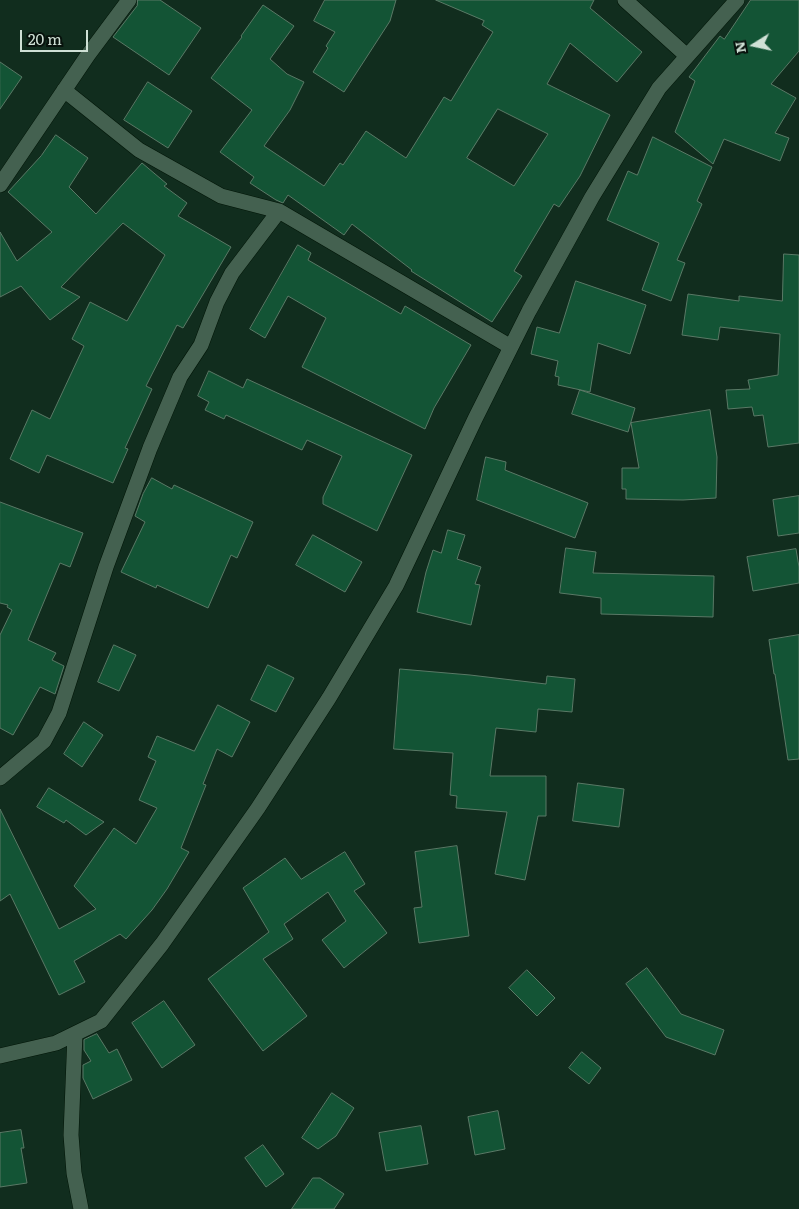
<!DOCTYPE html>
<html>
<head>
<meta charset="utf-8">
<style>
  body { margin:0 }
  #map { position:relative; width:799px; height:1209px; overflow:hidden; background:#112d1e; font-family:Literata,serif }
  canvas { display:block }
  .north { position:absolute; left:729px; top:20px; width:50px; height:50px; -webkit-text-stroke:4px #07120c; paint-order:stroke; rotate:260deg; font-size:14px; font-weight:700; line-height:20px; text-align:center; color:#cfe0d5 }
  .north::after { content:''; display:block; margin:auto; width:18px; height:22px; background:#cfe0d5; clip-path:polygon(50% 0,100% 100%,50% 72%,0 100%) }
  .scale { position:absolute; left:20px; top:30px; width:68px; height:22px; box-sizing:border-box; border:2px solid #cfe0d5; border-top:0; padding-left:6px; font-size:15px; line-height:18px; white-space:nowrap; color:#cfe0d5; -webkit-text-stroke:4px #07120c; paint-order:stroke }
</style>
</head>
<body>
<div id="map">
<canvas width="799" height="1209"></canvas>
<div class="north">N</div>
<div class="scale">20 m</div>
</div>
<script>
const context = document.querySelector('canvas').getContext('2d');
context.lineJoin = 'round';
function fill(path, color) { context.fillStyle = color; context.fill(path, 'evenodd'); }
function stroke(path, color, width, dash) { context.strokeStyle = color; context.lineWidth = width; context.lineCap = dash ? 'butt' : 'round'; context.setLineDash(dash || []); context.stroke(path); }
const building = new Path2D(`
  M138,0H160L201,28L169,75L113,37L137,6Z
  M325,0H396L390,21L344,92L313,72L328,48L326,46L335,32L314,21Z
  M436,0H594L590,8L642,52L617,82L570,43L547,84L610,115L580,176L559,207L554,204L514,271L522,276L492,322L411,271L412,270L352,224L344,235L288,195L283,203L276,200L250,183L254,177L220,152L252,110L211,78L242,37L241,36L263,5L294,26L270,59L287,74L304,82L290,110L264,146L324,186L340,163L343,165L366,131L406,158L444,97L451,101L493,32L482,25L484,21ZM498,109L548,134L514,186L467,158Z
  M751,0H799V51L771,84L796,98L775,133L789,138L780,161L724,139L713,164L675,132L695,81L689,77L720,36L724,39Z
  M0,62L22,77L0,109Z
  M148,82L192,111L168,148L124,120Z
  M56,135L88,158L69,187L96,214L142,163L167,184L164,186L187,203L178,216L231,247L183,328L177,325L146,386L152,389L125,448L128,449L113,483L47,455L39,473L10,459L32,410L50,419L84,346L72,339L90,302L127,321L165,255L123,223L61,287L80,297L50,320L21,286L0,297V232L17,261L52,232L8,192L41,156Z
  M653,137L712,167L697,201L702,204L677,260L685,263L671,301L642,290L659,243L607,220L628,171L637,175Z
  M298,245L311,253L308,260L401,314L405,306L471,345L434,408L425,429L302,367L326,318L288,296L265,338L250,329Z
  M784,254L799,255V443L768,447L763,415L754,416L752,407L728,409L726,390L750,389L748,380L778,375L780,334L720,327L718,340L682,335L688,294L739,301V296L782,301Z
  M576,281L646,305L630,354L598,343L590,392L558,385L559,377L555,376L558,361L531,354L537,327L559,333Z
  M209,371L243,388L247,379L412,455L377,531L323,504V497L342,456L307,440L302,450L226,415L224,419L205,410L209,402L198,396Z
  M580,390L635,408L628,432L572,414Z
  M710,410L717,457L716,498L683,500L626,499V489H622V468H639L631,423Z
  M486,457L506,462L505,470L588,503L575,538L477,500Z
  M152,478L172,489L174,485L253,522L237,558L231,555L208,608L157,585L156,588L121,572L145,522L135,516L143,494Z
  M799,496V533L778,536L773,500Z
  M0,502L83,533L70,567L60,563L28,640L56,653L52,660L64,666L55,694L40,687L13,735L0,728V635L12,610L7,607L8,605L0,603Z
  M448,530L465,535L457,559L481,567L475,584L480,585L471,625L417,612L426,572L433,550L441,553Z
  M313,535L362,562L345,592L296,565Z
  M566,548L596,552L593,573L714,576L713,617L601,614V598L560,593Z
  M796,549L799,567V583L753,591L747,557Z
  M799,635V759L788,760L775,674H774L769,640Z
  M114,645L136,655L119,691L98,682Z
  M268,665L294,678L276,712L251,700Z
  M400,669L470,675L546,684L547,676L575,679L572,712L538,709L536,732L496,728L490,776H546V816H538L525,880L495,874L507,812L456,808L457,796L450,795L453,753L394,749Z
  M218,705L250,722L232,757L217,749L203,784L206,785L181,848L189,852L167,889L152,910L126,939L120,934L74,961L85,982L59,995L10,894L0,901V809L59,929L96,909L74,886L114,828L136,844L157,808L139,800L156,761L148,757L157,736L194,751Z
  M84,722L103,735L82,767L64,754Z
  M578,783L624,789L619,827L573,821Z
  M49,788L104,822L86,835L66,820L64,823L37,807Z
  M457,846L469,936L419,943L414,908L422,907L415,852Z
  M345,852L365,884L354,891L387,933L344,968L322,940L346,921L328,892L284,924L293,939L263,959L307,1016L263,1051L208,979L269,932L243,888L285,858L301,879Z
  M647,968L681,1014L724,1030L715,1055L666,1037L626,984Z
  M527,970L555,998L537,1016L509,988Z
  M164,1001L195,1045L162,1068L132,1023Z
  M97,1034L109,1053L117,1049L132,1080L93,1099L83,1078V1065L91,1061L84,1050V1040Z
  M582,1052L601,1068L589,1084L569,1068Z
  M332,1093L354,1108L336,1136L318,1149L302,1138Z
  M498,1111L505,1149L475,1155L468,1117Z
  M421,1126L428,1164L386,1171L379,1133Z
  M21,1130L24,1148H21L27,1183L0,1187V1133Z
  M263,1145L284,1174L266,1187L245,1158Z
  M313,1178H320L344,1194L334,1209H292Z`);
fill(building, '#135435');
stroke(building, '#5a7966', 1);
const minor = new Path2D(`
  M625,0L687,56
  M64,90L139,150L221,196L279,211L511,347
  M0,185L88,55L129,0
  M0,778L44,741L59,713L106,567L150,448L180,377L201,345L217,302L232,273L279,211
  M75,1034L71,1135L74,1173L81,1209
  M0,1056L56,1043L101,1021L162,944L258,808L329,698L396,586L475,419L529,311L592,197L659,88L737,0`);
stroke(minor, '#001507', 16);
stroke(minor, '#446150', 15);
</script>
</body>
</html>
